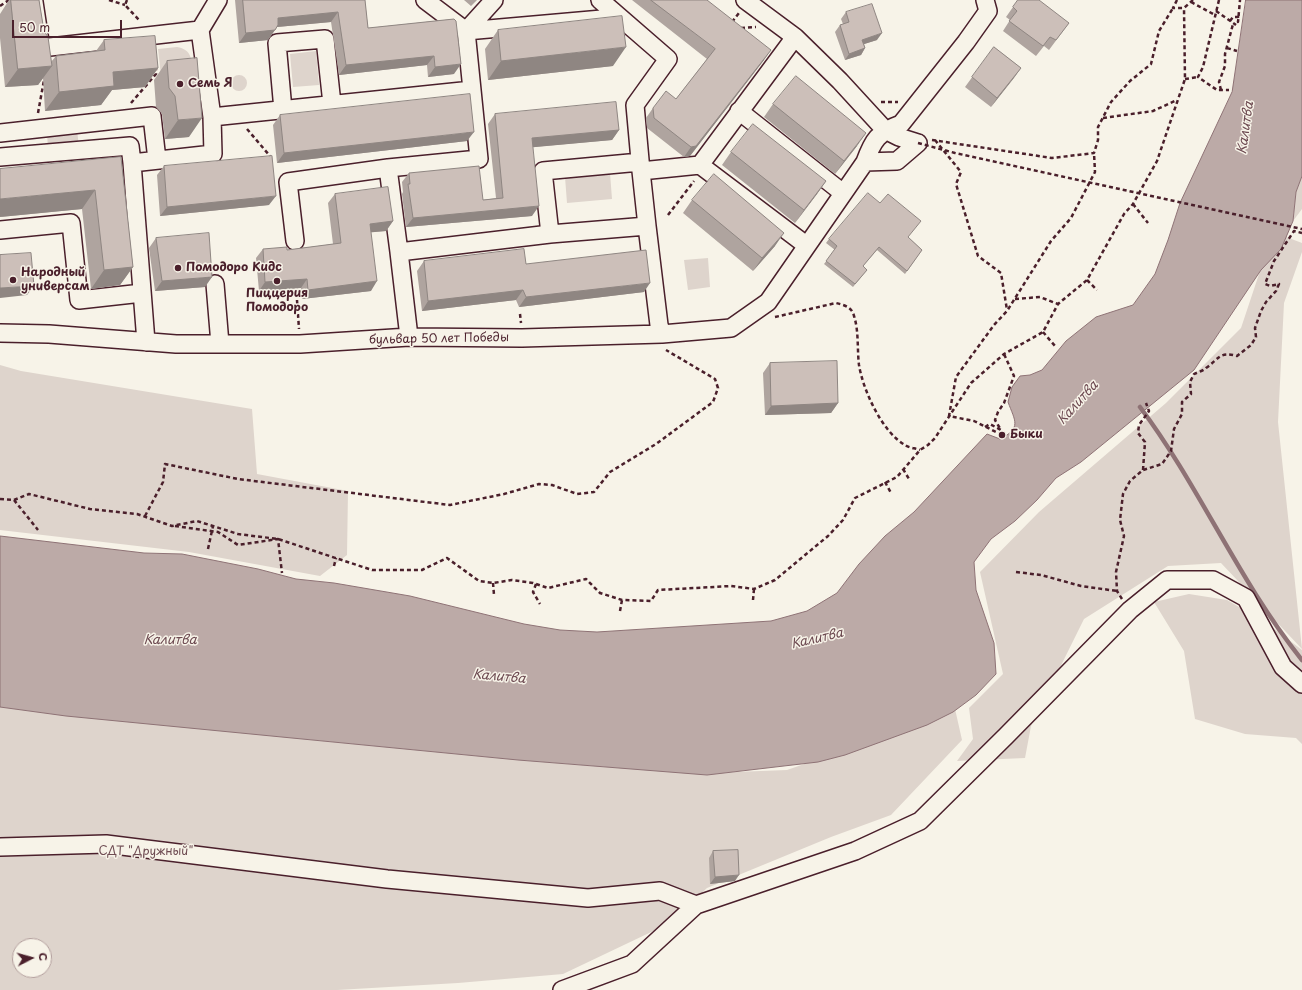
<!DOCTYPE html>
<html>
<head>
<meta charset="utf-8">
<style>
  body { margin:0 }
  #map { position:relative; width:1302px; height:990px; overflow:hidden; background:#f7f3e8; font-family:"Playpen Sans",sans-serif }
  canvas { display:block }
  .north { position:absolute; left:12px; top:938px; width:40px; height:40px; box-sizing:border-box; background:#f7f3e8; border:1px solid #b29e9c; border-radius:50%; rotate:84deg; font-size:11px; font-weight:700; line-height:16px; text-align:center; color:#4a1f2b }
  .north::after { content:''; display:block; margin:auto; width:14px; height:18px; background:#4a1f2b; clip-path:polygon(50% 0,100% 100%,50% 72%,0 100%) }
  .scale { position:absolute; left:12px; top:20px; width:110px; height:18px; box-sizing:border-box; border:2px solid #4a1f2b; border-top:0; padding-left:5px; font-size:12px; line-height:14px; white-space:nowrap; color:#4a1f2b; -webkit-text-stroke:3px #f7f3e8; paint-order:stroke }
</style>
</head>
<body>
<div id="map">
<canvas width="1302" height="990"></canvas>
<div class="north">С</div>
<div class="scale">50 m</div>
</div>
<script>
const context = document.querySelector('canvas').getContext('2d');
context.lineJoin = 'round';
function fill(path, color) { context.fillStyle = color; context.fill(path, 'evenodd'); }
function stroke(path, color, width, dash) { context.strokeStyle = color; context.lineWidth = width; context.lineCap = dash ? 'butt' : 'round'; context.setLineDash(dash || []); context.stroke(path); }
function label(font, color, halo, rows, align = 'center') {
  context.font = font + ' "Playpen Sans",sans-serif'; context.lineWidth = 3; context.setLineDash([]); context.textBaseline = 'middle'; context.strokeStyle = halo; context.fillStyle = color; for (const [text, x, y, turn = 0] of rows) {
    context.save(); context.translate(x, y); context.rotate((+turn || 0) * Math.PI / 180); context.textAlign = isNaN(turn) ? turn : align; if (halo) context.strokeText(text, 0, 0); context.fillText(text, 0, 0); context.restore();
  }
}
fill(new Path2D(`
  M177,47C192,50 191,58 193,72L161,76L158,49Z
  M316,51L319,85L293,87L290,54Z
  M231 83a8 8 0 1 1 16 0a8 8 0 1 1-16 0Z
  M77,129L79,148L48,150L47,132Z
  M610,173L612,199L567,203L565,177Z
  M1302,176V209L1293,221L1296,192Z
  M1273,232L1302,243V252L1284,303L1278,422L1302,649L1221,563L1168,566L1084,619L1031,726L1025,758L957,761L973,739L969,708L1003,674L980,572L1039,512L1166,403L1241,328Z
  M708,258L710,287L688,290L684,260Z
  M0,365L21,371L252,409L257,474L348,491L347,555L320,576L189,552L0,530Z
  M1189,594L1227,600L1268,624L1302,650V744L1296,738L1245,734L1195,719L1184,651L1154,602Z
  M0,690L171,715L313,740L567,764L708,773L787,770L911,727L953,700L962,740L891,815L831,837L707,888L668,924L563,974L458,983L337,990H0ZM20,946H44V970H20Z`), '#ded4cc');
const water = new Path2D(`
  M1246,0H1302V176L1296,192L1293,221L1281,249L1261,270L1194,370L1081,462L1056,478L1037,500L1015,521L991,539L974,562L976,590L994,643L996,674L976,695L953,712L927,725L845,755L818,762L707,775L518,760L66,716L0,707V536L144,553L182,554L258,569L296,579L334,583L410,596L524,624L560,630L597,632L771,621L807,611L837,593L859,564L885,536L914,512L987,434L1000,439C1022,428 1015,421 1008,402L1012,387L1020,376L1030,375L1042,370L1066,341L1096,317L1133,305L1155,274L1168,240L1180,203L1232,92Z`);
fill(water, '#bcaaa7');
stroke(water, '#8e7275', 1);
stroke(new Path2D(`
  M1140,407C1200,487 1239,582 1302,660`), '#8e7275', 4.5);
const minor = new Path2D(`
  M29,0L34,2L41,48L200,30L212,117
  M425,0L466,31L602,19
  M600,0L668,59L635,105L641,171L700,165L795,37
  M745,0L795,37L840,81L885,130L899,137L918,143
  M200,30L218,0
  M472,90L479,159L388,168L399,252L550,234L647,226L641,171
  M283,110L277,43L325,39L332,104
  M739,111L843,193
  M0,133L152,116L157,160
  M0,157L130,146L132,163L213,154L212,117L472,90L466,31L494,0
  M865,162C873,140 878,132 901,124L966,42L988,11L985,0
  M132,163L146,342
  M700,165L806,245
  M647,226L659,325L662,334
  M0,230L71,223L79,300L142,293
  M550,234L543,171L640,162
  M295,241L288,182L388,168
  M399,252L409,337
  M215,284L220,344
  M0,333L49,334L176,344H300L409,337L522,338L662,334L731,328L768,302L865,162L897,161L918,143
  M0,847L106,844L387,879L588,898L660,891L696,905
  M562,990L632,964L696,905L855,851L920,821L1006,736L1130,610L1167,580H1213L1246,598L1283,667L1302,684`);
stroke(minor, '#4a1f2b', 20);
stroke(new Path2D(`
  M109,0L125,5
  M127,0L125,5L140,21
  M1177,0L1173,8H1184L1193,0
  M1219,0L1203,67L1198,77L1217,90H1229
  M1191,2L1215,15
  M0,6L9,0
  M1216,11L1236,25
  M1230,21L1233,17H1238V22L1240,0
  M732,22L739,13
  M741,28L756,27
  M1227,48L1237,51
  M1185,79L1198,77
  M1221,90L1219,82L1225,66V54L1233,24
  M881,102H898
  M131,103L156,74V68
  M38,113L44,80
  M1103,118L1153,111L1177,100
  M247,129L270,156
  M932,140L1052,158L1094,153L1098,140V127L1111,102L1130,81L1151,64L1159,31L1173,8
  M935,140L961,172L956,184L978,256L1001,273L1007,310
  M1133,204L1148,223
  M668,215L694,181
  M1087,280L1097,290
  M1015,299L1040,297L1058,304
  M297,300L299,329
  M520,314L521,323
  M775,317L836,303C844,305 852,307 854,316C859,331 857,349 859,365C863,390 882,432 905,445C909,448 915,448 920,450
  M1043,332L1055,346
  M985,427L990,424L1001,430L995,420L998,412L1004,403L1014,376L1004,354
  M1002,435L974,421L949,416L956,377L994,325L1007,311L1051,241L1071,218L1095,172L1094,153
  M903,469L909,479
  M1143,470L1145,442L1138,433L1139,425L1149,411L1146,403
  M885,482L891,493
  M0,499L14,500L29,494L90,509L137,514L172,526L197,521L238,534L278,539L372,570H422L447,558L479,581L493,583L512,580L533,583L548,588L586,579L600,593L622,600L651,601L658,590L731,586L754,589L775,580L828,536L843,520L855,498L897,477L920,450L928,445L935,438L971,383L1004,354L1043,332L1058,304L1087,280L1124,214L1133,204L1157,161L1185,79L1184,8
  M14,500L38,530
  M145,516L163,482L165,464L238,479L450,505L504,494L539,484L552,485L577,494L594,492L610,472L656,444L713,402L718,388L715,379L666,350
  M175,526L218,532L238,545L278,539L282,573
  M208,549L213,526
  M334,566L336,558
  M1016,572L1041,575L1081,586L1117,591
  M493,583L494,595
  M536,584L533,592L540,604
  M1122,599L1117,591L1116,572L1124,536L1120,520L1123,494L1130,481L1143,470L1162,464L1171,451L1174,429L1182,414V402L1191,394L1190,382L1194,374C1198,372 1203,371 1206,368C1219,359 1219,351 1237,356L1251,345L1256,337L1255,328L1261,311L1266,302L1276,291L1279,284L1270,286L1265,284L1274,261L1294,231L1302,233
  M753,600L754,589
  M620,611L622,600`), '#4a1f2b', 2.5, [4, 3]);
stroke(minor, '#f7f3e8', 17);
stroke(new Path2D(`
  M918,143L955,153L1302,229`), '#4a1f2b', 2.5, [4, 3]);
fill(new Path2D(`
  M9,0H39L44,31L51,62L56,56L96,51L104,40L158,68L145,87L112,90L101,105L45,111L43,78L38,85L5,87L0,38V14Z
  M235,0H365L368,28L454,19V74L428,77L427,65L339,75L331,22L277,27L268,40L239,43Z
  M464,0H477L471,6Z
  M632,0H707L764,60L690,156L684,157L647,128L646,118L653,108L676,99L707,59Z
  M1018,0L1069,23L1049,50L1044,46L1036,56L1003,31L1010,20L1006,17Z
  M846,12L877,40L864,44L865,48L861,55L845,60L835,32L840,25L843,24L841,19Z
  M498,30L613,66L488,80L485,49Z
  M994,47L1021,68L991,107L965,87Z
  M167,61L189,137L165,139L162,114L156,107L154,80Z
  M773,104L857,146L835,174L764,117Z
  M495,114L619,130L612,140L533,147L532,216L406,227L402,194L403,192L402,182L409,173L483,200L496,198L488,124Z
  M280,115L467,141L277,163L273,125Z
  M731,152L826,181L817,194L795,223L722,165Z
  M121,157L133,267L120,285L91,289L82,209L0,217Z
  M164,166L269,205L160,216L157,175Z
  M335,194L393,221L386,231L371,232V291L302,299L301,288L259,291L256,258L263,249L287,250L333,244L328,203Z
  M692,200L775,246L753,271L683,213Z
  M908,237L922,250L905,274L877,250L863,266L867,270L853,287L824,264L835,250L826,243L829,239Z
  M156,238L205,287L155,291L149,248Z
  M424,261L526,264L644,292L519,307L516,300L422,311L417,271Z
  M770,363L838,403L831,413L765,415L763,373Z
  M713,851L735,881L710,884L709,858Z`), '#afa49f');
fill(new Path2D(`
  M338,12L331,22L277,27L268,40L239,43L246,33L278,18Z
  M882,33L877,40L858,46L862,40Z
  M626,47L613,66L488,80L501,61Z
  M865,48L861,55L845,60L849,54Z
  M771,50L764,60L690,156L684,157L691,147Z
  M434,56L427,65L339,75L346,65Z
  M461,64L454,74L428,77L435,67Z
  M52,66L38,85L5,87L18,69Z
  M158,68L145,87L112,90L101,105L45,111L59,92L113,72Z
  M1021,68L1014,78L991,107L997,98Z
  M202,118L189,137L165,139L178,120Z
  M619,130L612,140L525,148L532,138Z
  M474,132L467,141L277,163L284,153Z
  M866,133L857,146L835,174L844,161Z
  M826,181L817,194L795,223L804,210Z
  M95,190L82,209L0,217V199Z
  M276,196L269,205L160,216L167,207Z
  M539,206L532,216L406,227L413,218Z
  M393,221L386,231L364,233L370,224Z
  M784,233L775,246L753,271L762,258Z
  M133,267L120,285L91,289L104,270Z
  M212,277L205,287L155,291L162,281Z
  M307,279L301,288L259,291L265,282Z
  M377,281L371,291L302,299L308,290Z
  M650,283L644,292L519,307L526,297Z
  M34,286L27,295L0,298V288Z
  M523,290L516,300L422,311L428,301Z
  M838,403L831,413L765,415L771,406Z
  M739,875L735,881L710,884L715,877Z`), '#8f8682');
const building = new Path2D(`
  M11,0H39L44,31L48,37L52,66L18,69Z
  M243,0H365L368,28L454,19L456,21L461,64L435,67L434,56L346,65L338,12L278,18V25L275,30L246,33Z
  M651,0H707L771,50L696,146L691,147L654,118L653,108L666,91L676,99L715,49Z
  M1018,0H1039L1069,23L1056,40L1050,37L1043,46L1009,21L1017,11L1013,7Z
  M872,4L882,33L862,40L865,48L849,54L840,25L849,22L846,12Z
  M622,16L626,47L501,61L498,30Z
  M155,36L158,68L113,72L114,86L59,92L56,56L105,50L104,40Z
  M994,47L1021,68L997,98L972,77Z
  M197,58L202,118L178,120L175,96L169,88L167,61Z
  M796,76L866,133L844,161L773,104Z
  M470,94L474,132L284,153L280,115Z
  M616,102L619,130L532,138L539,206L413,218L408,184H410L409,173L479,166L483,200L503,198L495,114Z
  M753,124L826,181L804,210L731,152Z
  M272,156L276,196L167,207L164,166Z
  M121,157L133,267L104,270L95,190L0,199V169Z
  M714,174L784,233L762,258L692,200Z
  M388,187L393,221L370,224L377,281L308,290L307,279L265,282L263,249L287,247V250L341,243L335,194Z
  M868,193L880,203L888,194L921,221L908,237L922,250L907,271L879,247L863,266L867,270L855,284L826,261L837,246L829,239Z
  M209,233L212,277L162,281L156,238Z
  M524,249L526,264L646,250L650,283L526,297L523,290L428,301L424,261Z
  M31,253L34,286L0,288V255Z
  M837,361L838,403L771,406L770,363Z
  M738,850L739,875L715,877L713,851Z`);
fill(building, '#ccbfb9');
stroke(building, '#8f8682', 1);
for (const [x, y, r, color] of [
  [180,84,4,"#4a1f2b"],
  [178,268,4,"#4a1f2b"],
  [13,280,4,"#4a1f2b"],
  [277,281,4,"#4a1f2b"],
  [1002,435,4,"#4a1f2b"]
]) { const dot = new Path2D(); dot.arc(x, y, r, 0, 2 * Math.PI); context.fillStyle = color; context.fill(dot); stroke(dot, '#f7f3e8', 1.5); }
label('bold 12px', '#4a1f2b', '#f7f3e8', [
  ["Семь Я",188,84],
  ["Помодоро Кидс",186,268],
  ["Народный",21,273],
  ["универсам",21,287],
  ["Пиццерия",277,294,"center"],
  ["Помодоро",277,308,"center"],
  ["Быки",1010,435]
], 'left');
label('12px', '#4a1f2b', '#f7f3e8', [
  ["бульвар 50 лет Победы",439,339,-1]
]);
label('12px', '#6f4c53', '#f7f3e8', [
  ["СДТ \"Дружный\"",146,852]
]);
label('italic 13px', '#6c4950', '#f7f3e8', [
  ["Калитва",1246,128,-82],
  ["Калитва",1078,403,-48],
  ["Калитва",817,639,-13],
  ["Калитва",170,640],
  ["Калитва",499,677,5]
]);
</script>
</body>
</html>
